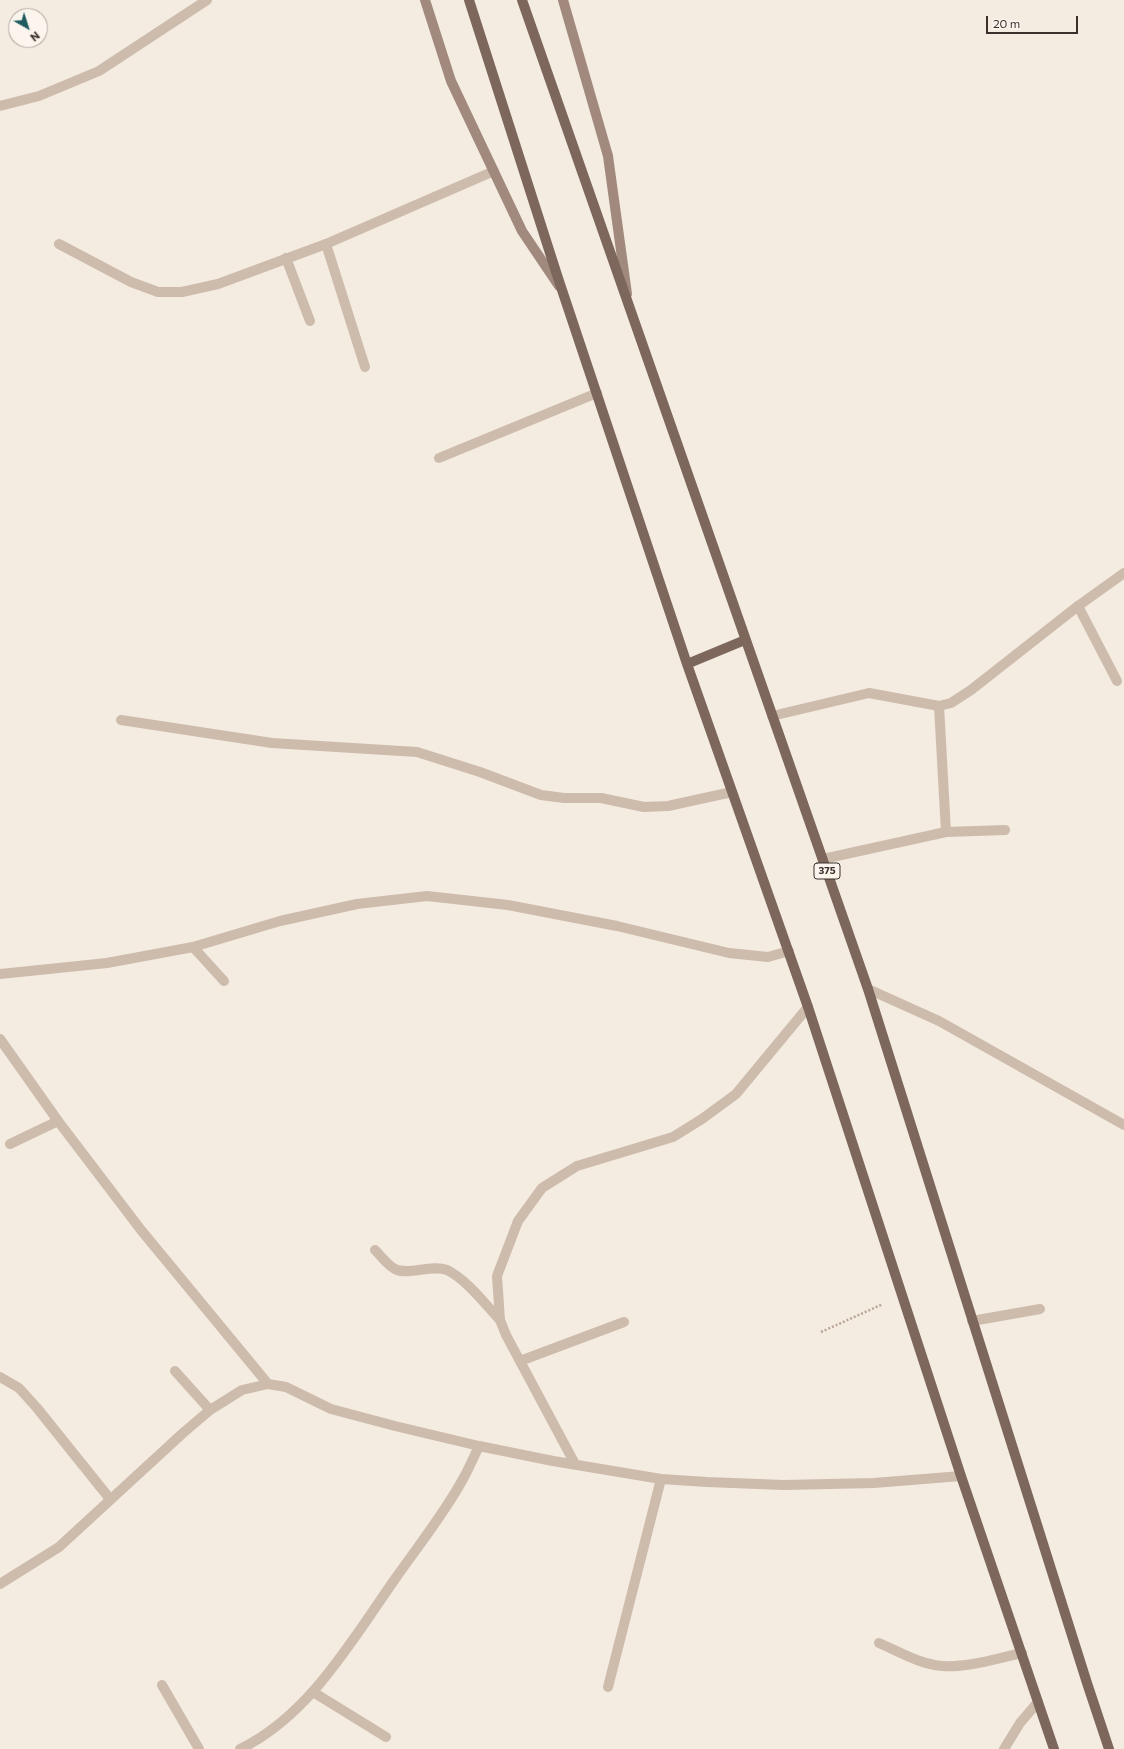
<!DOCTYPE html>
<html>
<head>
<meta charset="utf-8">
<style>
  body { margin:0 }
  #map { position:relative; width:1124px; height:1749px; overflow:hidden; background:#f4ebe1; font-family:Commissioner,sans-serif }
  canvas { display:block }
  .north { position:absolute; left:8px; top:8px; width:40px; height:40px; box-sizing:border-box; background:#fbf5ee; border:1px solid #aea6a0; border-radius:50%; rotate:141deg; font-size:11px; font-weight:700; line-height:16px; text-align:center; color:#3b302b }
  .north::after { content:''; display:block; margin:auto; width:14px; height:18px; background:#1f5a5e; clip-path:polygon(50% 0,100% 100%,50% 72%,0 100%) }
  .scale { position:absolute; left:986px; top:16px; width:92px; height:18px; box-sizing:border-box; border:2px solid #3b302b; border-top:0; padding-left:5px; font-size:12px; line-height:14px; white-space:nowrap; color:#3b302b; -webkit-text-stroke:3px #fbf5ee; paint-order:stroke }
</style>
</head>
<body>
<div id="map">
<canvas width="1124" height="1749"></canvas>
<div class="north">N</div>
<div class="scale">20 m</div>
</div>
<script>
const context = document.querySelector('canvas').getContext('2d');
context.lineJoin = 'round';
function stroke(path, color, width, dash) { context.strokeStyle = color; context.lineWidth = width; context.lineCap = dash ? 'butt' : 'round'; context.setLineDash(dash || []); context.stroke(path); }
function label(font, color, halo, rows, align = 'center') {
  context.font = font + ' Commissioner,sans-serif'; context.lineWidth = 4; context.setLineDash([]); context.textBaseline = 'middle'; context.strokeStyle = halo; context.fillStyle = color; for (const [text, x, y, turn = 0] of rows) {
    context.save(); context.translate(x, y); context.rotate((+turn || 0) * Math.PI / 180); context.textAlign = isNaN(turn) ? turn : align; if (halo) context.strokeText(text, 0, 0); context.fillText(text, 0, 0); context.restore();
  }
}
stroke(new Path2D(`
  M821,1332L883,1304`), '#b9a596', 2.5, [2, 2]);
stroke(new Path2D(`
  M0,106L39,96L99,71L207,0
  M326,244L365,367
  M286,258L310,321
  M439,458L597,393
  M1078,606L1117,681
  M939,706L946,832L1005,830
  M121,720L272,743L417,752L480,772L541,795L564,798H601L644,807L668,806L732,792
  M823,859L946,832
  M193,947L224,981
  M10,1144L58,1121
  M375,1250C381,1256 387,1265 395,1269C408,1276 431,1264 447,1270C466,1279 485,1304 500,1320
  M972,1321L1040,1309
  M520,1361L624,1322
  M175,1371L210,1410
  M0,1377L19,1388L37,1408L110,1499
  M879,1643C900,1652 921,1665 943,1666C967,1668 998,1658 1022,1653
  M162,1685L199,1749
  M608,1687L661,1479
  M313,1692L386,1737`), '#cdbbac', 10);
stroke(new Path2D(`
  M59,244L131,282L158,292H182L218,284L326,244L494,171
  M772,716L869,693L939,706L951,703L971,690L1078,606L1124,573
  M0,974L107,963L193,947L280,921L357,904L427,896L508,905L617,926L729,953L768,957L789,951
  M868,989L939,1021L1124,1125
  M0,1039L58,1121L141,1230L268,1384
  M575,1464L506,1335L500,1320L497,1276L518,1221L542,1188L577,1166L673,1137L702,1119L736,1094L808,1007
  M0,1584L59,1547L183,1433L210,1410L242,1390L268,1384L286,1387L331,1409L395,1426L479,1446L553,1461L661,1479L707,1482L784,1485L874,1483L961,1476
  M240,1749C309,1716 352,1640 395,1579C418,1546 444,1514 463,1479C469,1468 474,1457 479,1446
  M1004,1749L1020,1723L1038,1702`), '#cdbbac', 10);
stroke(new Path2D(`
  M425,0L451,81L522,231L559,286
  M563,0L608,156L627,294`), '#a18a7d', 10);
stroke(new Path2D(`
  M469,0L558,278L687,664L808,1007L961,1476L1054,1749
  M522,0L868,989L1087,1683L1109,1749
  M687,664L745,640`), '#7d675c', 10);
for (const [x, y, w] of [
  [827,871,26]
]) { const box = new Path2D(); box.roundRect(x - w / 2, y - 8, w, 16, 3); context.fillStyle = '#fbf5ee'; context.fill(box); stroke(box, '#3b302b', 1); }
label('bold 10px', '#3b302b', null, [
  ["375",827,871]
]);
</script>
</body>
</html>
